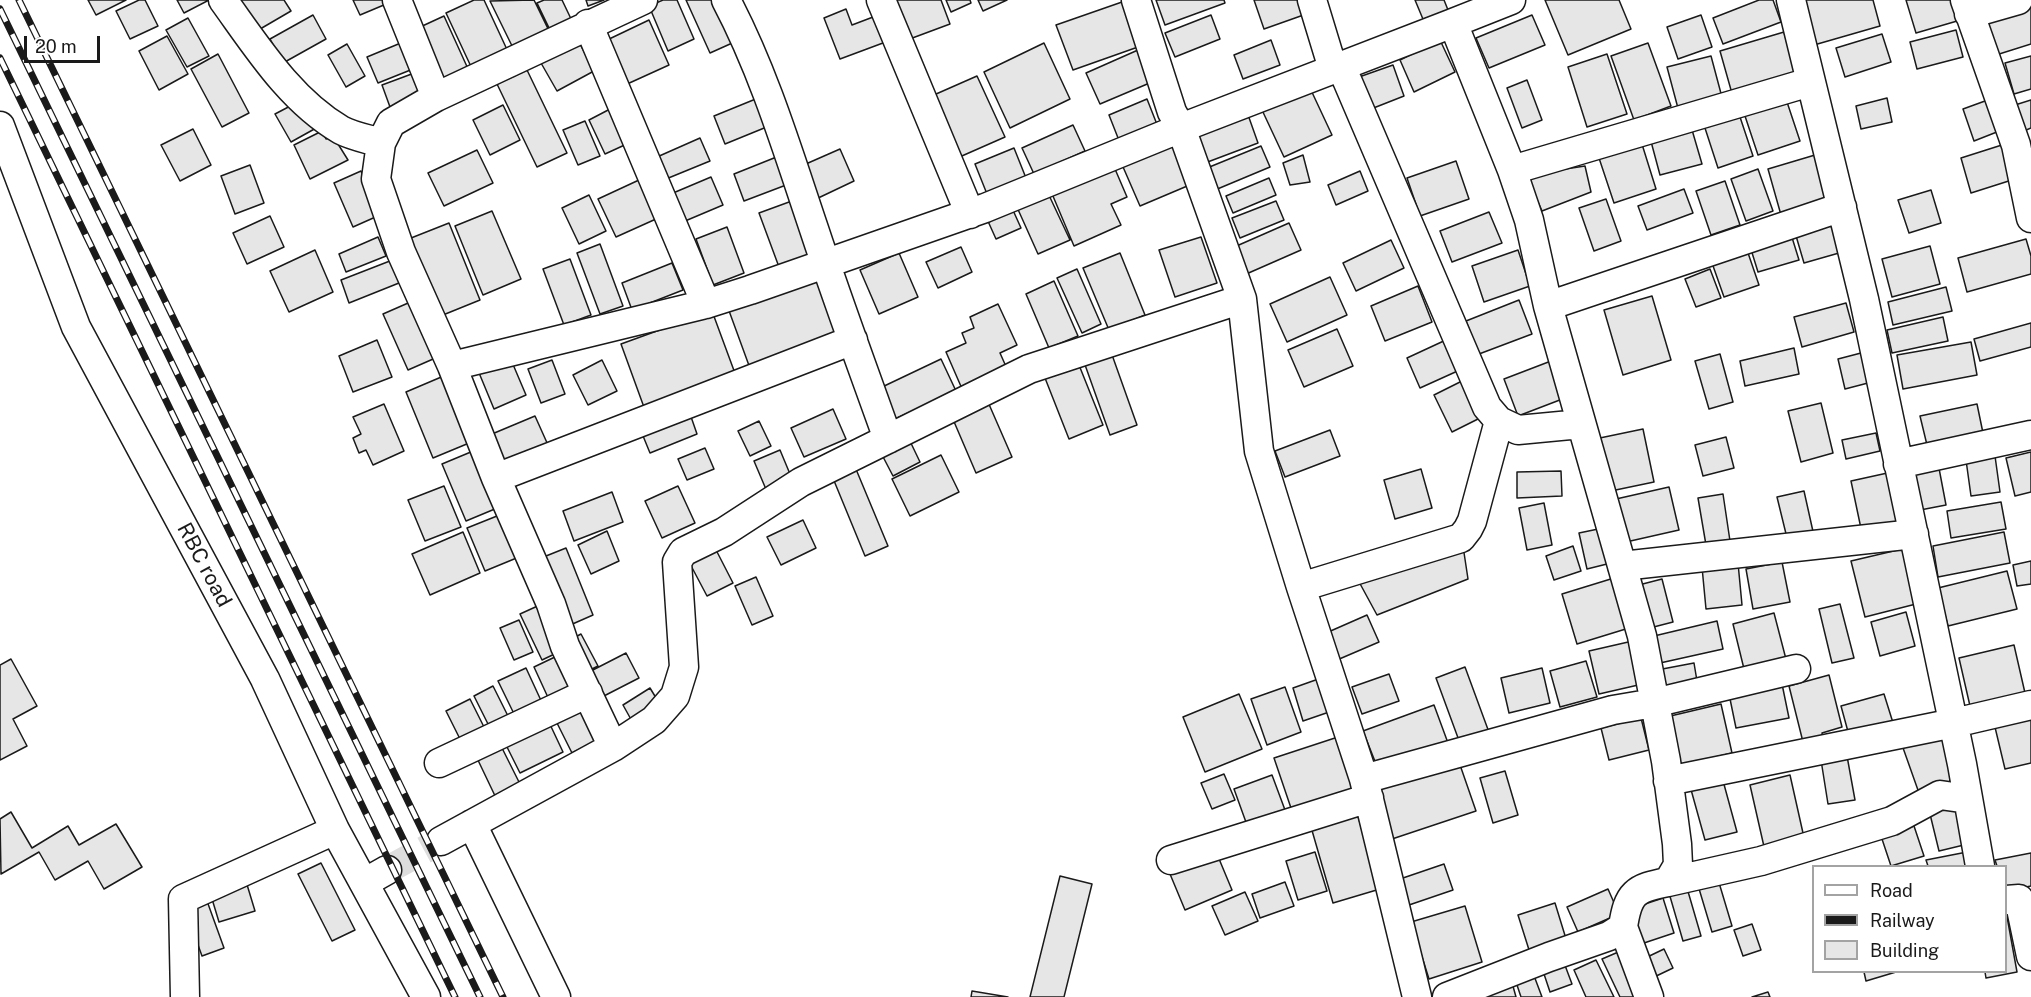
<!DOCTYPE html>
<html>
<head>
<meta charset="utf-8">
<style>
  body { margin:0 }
  #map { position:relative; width:2031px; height:997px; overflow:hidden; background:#fff; font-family:"Public Sans",sans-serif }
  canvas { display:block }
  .legend { position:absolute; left:1812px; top:865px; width:195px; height:108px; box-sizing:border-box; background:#fff; border:2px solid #a3a3a3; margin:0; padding:8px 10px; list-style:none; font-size:18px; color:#1a1a1a }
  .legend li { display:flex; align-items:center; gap:12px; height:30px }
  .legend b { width:30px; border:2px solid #a3a3a3 }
  .scale { position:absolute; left:24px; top:36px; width:76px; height:27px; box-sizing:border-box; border:3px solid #1a1a1a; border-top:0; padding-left:8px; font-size:18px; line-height:21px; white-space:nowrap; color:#1a1a1a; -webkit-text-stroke:4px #fff; paint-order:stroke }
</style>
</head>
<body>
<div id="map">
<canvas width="2031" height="997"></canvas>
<ul class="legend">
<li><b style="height:8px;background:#fff"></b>Road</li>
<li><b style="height:8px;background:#1a1a1a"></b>Railway</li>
<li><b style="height:16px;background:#e6e6e6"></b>Building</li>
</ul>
<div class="scale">20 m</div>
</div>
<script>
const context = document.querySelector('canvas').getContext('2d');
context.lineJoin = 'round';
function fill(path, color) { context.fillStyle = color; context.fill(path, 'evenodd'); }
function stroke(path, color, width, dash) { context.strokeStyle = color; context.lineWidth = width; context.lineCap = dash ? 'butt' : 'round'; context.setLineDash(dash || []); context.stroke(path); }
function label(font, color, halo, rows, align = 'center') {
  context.font = font + ' "Public Sans",sans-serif'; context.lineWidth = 4.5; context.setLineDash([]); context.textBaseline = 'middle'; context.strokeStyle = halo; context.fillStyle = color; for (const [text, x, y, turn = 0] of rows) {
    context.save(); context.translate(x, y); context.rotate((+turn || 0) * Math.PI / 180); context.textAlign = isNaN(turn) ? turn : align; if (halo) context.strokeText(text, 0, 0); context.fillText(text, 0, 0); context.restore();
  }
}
const building = new Path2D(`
  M88,0H126L96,15Z
  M139,0H145L158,26L130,39L116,11Z
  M177,0H209L184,13Z
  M237,0H284L291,11L255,32Z
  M353,0H390L391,2L360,15Z
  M474,0H484L510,56L474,73L446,13Z
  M534,0L551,35L515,52L490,1Z
  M544,0H562L573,23L552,34L537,3Z
  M586,0H604L588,6Z
  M663,0H677L694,39L668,51L649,6Z
  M686,0H721L739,40L710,53Z
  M892,0H941L950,24L907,40Z
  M946,0H970L971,3L951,12Z
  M978,0H1007L983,11Z
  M1156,0H1224L1225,3L1165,25Z
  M1254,0H1308L1312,12L1264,29Z
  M1415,0H1444L1450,15L1425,24Z
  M1545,0H1619L1631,29L1568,55Z
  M1759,0H1773L1781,22L1723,44L1713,18Z
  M1802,0H1873L1880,26L1814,45Z
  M1906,0H1959L1964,19L1916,33Z
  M1122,2L1138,47L1073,70L1056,25Z
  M2031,3V44L1996,55L1985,17Z
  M846,9L852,25L881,14L891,40L840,59L824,18Z
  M313,15L326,39L283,63L270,39Z
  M1211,15L1220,39L1175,57L1165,33Z
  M1532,15L1545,45L1489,68L1476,38Z
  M1701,15L1712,47L1678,59L1667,27Z
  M444,16L469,71L444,83L418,28Z
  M188,18L209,56L187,67L166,30Z
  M649,20L669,65L625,85L605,41Z
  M1956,30L1963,57L1917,69L1910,42Z
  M1784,32L1797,79L1733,97L1720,51Z
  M1882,34L1891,62L1845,77L1836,48Z
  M167,36L188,74L159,90L139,51Z
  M408,40L418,67L378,83L367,57Z
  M1271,40L1280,65L1243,79L1234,55Z
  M1440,40L1455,72L1414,92L1400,60Z
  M579,42L594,71L557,91L541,63Z
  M1044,43L1070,99L1010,128L984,72Z
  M1648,43L1671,106L1634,120L1611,56Z
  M347,44L365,76L346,87L328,55Z
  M1138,50L1152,82L1100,104L1086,73Z
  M218,54L249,113L222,127L191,69Z
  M1607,54L1627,114L1587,127L1568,67Z
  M1711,56L1723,101L1679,112L1667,67Z
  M2031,56V89L2014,94L2005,63Z
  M1393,65L1404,96L1371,109L1359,77Z
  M527,70L567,153L537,167L497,84Z
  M417,72L425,94L390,107L382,85Z
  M977,76L1005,137L955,159L927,98Z
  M1527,80L1542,120L1522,128L1507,88Z
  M1310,88L1332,135L1284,157L1262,110Z
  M763,96L774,124L725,144L714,116Z
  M1996,97L2007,128L1974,141L1963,109Z
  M1887,98L1892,122L1861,129L1856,106Z
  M1147,99L1158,127L1120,143L1109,115Z
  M1786,99L1800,141L1758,155L1744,113Z
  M2031,100V128L2024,131L2015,105Z
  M296,103L318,127L291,142L275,114Z
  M503,105L520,140L490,155L473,120Z
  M612,108L629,143L605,154L589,120Z
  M1247,112L1258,143L1205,163L1194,132Z
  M1739,114L1753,156L1718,168L1704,125Z
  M585,121L600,156L578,165L563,130Z
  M1690,123L1702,164L1660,175L1649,134Z
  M1073,125L1085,151L1034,174L1022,148Z
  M193,129L211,165L180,181L161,145Z
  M322,131L326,139L333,136L348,160L310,179L294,145Z
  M700,138L710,161L666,179L657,157Z
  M1173,138L1192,184L1140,206L1120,160Z
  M1641,141L1656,189L1614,203L1598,155Z
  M2005,144L2015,179L1971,193L1961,158Z
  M1261,146L1270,167L1215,190L1207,168Z
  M1014,148L1026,178L987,194L975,164Z
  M840,149L854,181L814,200L799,167Z
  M477,150L493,183L444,206L428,173Z
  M784,154L794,182L744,201L734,174Z
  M1303,155L1310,182L1290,185L1283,163Z
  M1815,155L1828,201L1781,215L1768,169Z
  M1456,161L1469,199L1420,216L1407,178Z
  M1112,162L1127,197L1111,204L1121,225L1074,246L1050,189Z
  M250,165L264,203L235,214L221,176Z
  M1585,166L1591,192L1542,211L1526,175Z
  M1758,169L1773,211L1746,221L1731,179Z
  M361,171L380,215L353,227L334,183Z
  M1360,171L1368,191L1336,205L1328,185Z
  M711,177L723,205L678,224L666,196Z
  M1269,178L1276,195L1233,213L1226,196Z
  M639,180L656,219L616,237L598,199Z
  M1725,181L1740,225L1711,235L1696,191Z
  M1684,189L1693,213L1647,230L1638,206Z
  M1931,190L1941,223L1909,233L1898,200Z
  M1047,191L1070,240L1038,254L1016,205Z
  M589,195L606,231L579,244L562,208Z
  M800,198L820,253L779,267L759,213Z
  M1606,199L1621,241L1594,251L1579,208Z
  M1276,201L1284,220L1240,238L1232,218Z
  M1012,208L1021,228L996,239L987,219Z
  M492,211L521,279L483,295L455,226Z
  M1489,212L1502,243L1452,262L1440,231Z
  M270,216L284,247L247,264L233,233Z
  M1836,217L1846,251L1804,263L1794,229Z
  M449,223L480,300L438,317L406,240Z
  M1289,223L1301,250L1244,275L1232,248Z
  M727,227L744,273L713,285L696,239Z
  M1790,231L1799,260L1758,272L1749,243Z
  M378,237L386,256L346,272L339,254Z
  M1201,237L1217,283L1175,297L1159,250Z
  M2026,239L2031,256V274L1967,292L1958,258Z
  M1391,240L1404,268L1356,291L1343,263Z
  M600,244L623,306L600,314L577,253Z
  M1930,246L1940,284L1892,297L1882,259Z
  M961,247L972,272L938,288L926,262Z
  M315,250L333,292L289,312L270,271Z
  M1518,250L1530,286L1484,302L1472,266Z
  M1747,250L1759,285L1724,297L1712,263Z
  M899,253L918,297L879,314L860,270Z
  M1120,253L1145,315L1109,330L1083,268Z
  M395,259L404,281L349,303L341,280Z
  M570,259L591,315L564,325L543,269Z
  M672,263L683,290L632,310L622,283Z
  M1077,269L1101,324L1082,333L1057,278Z
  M1710,269L1721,298L1696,307L1685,279Z
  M819,273L843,337L751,371L728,308Z
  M1330,277L1347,315L1287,342L1270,304Z
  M1054,281L1078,336L1049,348L1026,294Z
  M1418,286L1432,322L1385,341L1371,306Z
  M1946,287L1952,311L1893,325L1888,302Z
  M1652,296L1671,360L1623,375L1604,310Z
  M415,300L440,356L408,370L383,314Z
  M1519,300L1532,334L1479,354L1466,321Z
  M1846,303L1854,332L1802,347L1794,317Z
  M998,304L1017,345L1000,353L1008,371L963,391L946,352L966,343L962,333L974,328L970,317Z
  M712,311L736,376L645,410L621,344Z
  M1943,317L1948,341L1892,353L1887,330Z
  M2031,323V347L1980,361L1974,339Z
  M1337,329L1353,366L1304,387L1288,350Z
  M1448,339L1462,369L1420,388L1407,358Z
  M377,340L392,377L353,392L339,356Z
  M1971,342L1977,375L1903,389L1897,355Z
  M1794,348L1799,374L1745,386L1740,361Z
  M1111,352L1137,425L1110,435L1084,362Z
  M1861,353L1868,383L1845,389L1838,359Z
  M1720,354L1733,402L1709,409L1695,361Z
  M509,355L526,395L494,409L477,368Z
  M941,359L956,391L895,419L880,388Z
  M552,360L565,394L541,403L528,369Z
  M602,360L617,391L588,405L573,375Z
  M1551,361L1565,398L1518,416L1504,379Z
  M1079,365L1103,425L1069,439L1045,378Z
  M446,375L474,441L433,458L406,392Z
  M1466,379L1484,416L1452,432L1434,395Z
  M988,402L1012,457L976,473L952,417Z
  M1821,403L1833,453L1801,462L1788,411Z
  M384,404L404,451L373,465L366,450L359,453L353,438L361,434L353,417Z
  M1977,404L1983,433L1927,445L1920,416Z
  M833,409L846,439L804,457L791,428Z
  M689,411L697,434L650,453L641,431Z
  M535,416L548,445L505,464L492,434Z
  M759,421L771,446L750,456L738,431Z
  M1643,429L1654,482L1606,492L1595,439Z
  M1330,430L1340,456L1285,477L1275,451Z
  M1876,433L1880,451L1846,459L1842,440Z
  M908,437L920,462L893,476L880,451Z
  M1726,437L1734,468L1703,476L1695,445Z
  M705,448L714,469L687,480L678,459Z
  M478,449L502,506L466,521L442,464Z
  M780,450L790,474L779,479L781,484L768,494L754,461Z
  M2031,452V492L2015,496L2006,458Z
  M941,455L959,492L910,516L892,479Z
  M1995,456L2000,492L1971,496L1966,460Z
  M853,462L888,546L865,556L830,471Z
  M1938,463L1946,505L1915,511L1907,469Z
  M1421,469L1432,508L1395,519L1384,480Z
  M1561,471L1562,496L1517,498V472Z
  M1892,472L1904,530L1863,538L1851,481Z
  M444,486L461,527L425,541L408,500Z
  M678,486L695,523L662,538L645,501Z
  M1669,487L1679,530L1626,542L1616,499Z
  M1804,491L1814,536L1788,542L1777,497Z
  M612,492L623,522L574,541L563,511Z
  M1723,494L1730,541L1706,545L1698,498Z
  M2001,502L2006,529L1951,538L1947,511Z
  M1544,503L1552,545L1527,550L1519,508Z
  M502,514L519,557L485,571L467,528Z
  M803,520L816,548L781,565L767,537Z
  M1603,528L1611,563L1587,569L1579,533Z
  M607,531L619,561L591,574L578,545Z
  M463,532L480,573L430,595L412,554Z
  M2004,532L2010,563L1938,577L1933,546Z
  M714,546L733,583L707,596L688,560Z
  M1463,546L1468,579L1377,615L1358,580Z
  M1573,546L1581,571L1554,580L1546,556Z
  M566,548L593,615L568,626L541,558Z
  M1902,549L1916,604L1865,617L1851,561Z
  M2031,561V584L2017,586L2013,565Z
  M1782,562L1790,602L1753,609L1746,569Z
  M1738,563L1742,605L1706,609L1702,567Z
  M2007,571L2017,609L1948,626L1938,588Z
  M756,577L773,616L752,625L735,586Z
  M1614,578L1629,628L1577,644L1562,594Z
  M1662,579L1673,622L1642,630L1631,587Z
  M542,604L563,650L542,660L520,614Z
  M1840,604L1854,658L1832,663L1819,609Z
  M1906,612L1915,646L1880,656L1871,622Z
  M1774,613L1787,663L1745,673L1733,624Z
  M1367,615L1379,642L1337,660L1326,633Z
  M519,620L533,652L514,660L500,628Z
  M1717,621L1723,649L1660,663L1654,636Z
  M581,634L598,666L584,673L568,641Z
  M1637,640L1647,683L1599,694L1589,651Z
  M2014,645L2025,693L1970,706L1959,658Z
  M626,653L639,678L600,698L587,673Z
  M557,656L575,694L551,704L534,667Z
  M11,659L37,706L13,719L27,746L0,760V665Z
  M1586,661L1597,697L1560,707L1550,671Z
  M1694,663L1698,687L1661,694L1657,670Z
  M1465,667L1490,735L1461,746L1436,678Z
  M526,668L544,707L517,720L498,681Z
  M1542,668L1550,703L1509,713L1501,678Z
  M1389,674L1399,701L1362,714L1352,687Z
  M1829,675L1842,727L1822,733L1825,745L1805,750L1789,686Z
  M1324,677L1335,710L1303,721L1293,688Z
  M1782,684L1789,718L1736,728L1729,694Z
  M493,686L512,724L493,734L474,696Z
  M1285,687L1301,732L1267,745L1251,699Z
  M650,688L661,706L633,723L623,705Z
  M1239,694L1262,749L1205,772L1183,717Z
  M1884,694L1894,726L1850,739L1841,706Z
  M470,699L487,733L463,745L446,711Z
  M580,699L600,739L572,753L552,713Z
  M1721,704L1732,753L1674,767L1662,718Z
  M1434,705L1448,743L1378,769L1363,731Z
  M2031,714V763L2005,769L1994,723Z
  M547,718L563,752L520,773L503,739Z
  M1641,718L1649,750L1609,760L1601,728Z
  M1946,732L1961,783L1919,793L1902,745Z
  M1341,736L1358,789L1292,811L1274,758Z
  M500,744L522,788L497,800L476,756Z
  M1847,756L1855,800L1828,804L1821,760Z
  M1459,762L1476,811L1389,840L1373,791Z
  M1505,771L1518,815L1493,823L1480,778Z
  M1224,774L1235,800L1212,809L1201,783Z
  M1272,775L1285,810L1247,825L1234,789Z
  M1790,775L1805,842L1765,851L1750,785Z
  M1722,777L1737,832L1705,840L1690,786Z
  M1959,803L1968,844L1939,851L1929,810Z
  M11,812L32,848L68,826L79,845L116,824L142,867L104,889L88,861L55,880L39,852L1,874L0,819Z
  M1357,813L1380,889L1333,903L1311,827Z
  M1914,826L1924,856L1891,866L1881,836Z
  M1315,852L1327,891L1298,900L1286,861Z
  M1967,852L1970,866H1928L1926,860Z
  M2031,853V886L2006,891V866H1997L1995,860Z
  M1217,854L1232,890L1185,910L1170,874Z
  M321,863L355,930L332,941L298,874Z
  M1444,864L1453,890L1409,905L1400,879Z
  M1060,876L1092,884L1064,997H1030Z
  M1717,876L1732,926L1712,932L1697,882Z
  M245,878L255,911L219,922L209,889Z
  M1285,882L1294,906L1260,918L1252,894Z
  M1687,888L1701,936L1683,941L1669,893Z
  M1608,889L1619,914L1578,932L1567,907Z
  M1245,892L1258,921L1225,935L1212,906Z
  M1663,898L1674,933L1641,944L1630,909Z
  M207,901L224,948L202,956L185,909Z
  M1555,903L1567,942L1530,953L1518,915Z
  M1465,906L1482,962L1429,979L1411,922Z
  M2006,911L2017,972L1986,978L1985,972H2006Z
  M1752,924L1761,950L1743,956L1734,930Z
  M1664,949L1673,968L1650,979L1641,960Z
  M1623,950L1645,997H1620L1602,959Z
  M1563,960L1572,984L1550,992L1542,968Z
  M1596,960L1614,997H1586L1574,970Z
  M1864,972H1896L1866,981Z
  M1533,973L1542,997H1521L1515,979Z
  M1511,979L1516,997H1455Z
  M972,991L1008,997H971Z
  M1768,992L1770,997H1752Z`);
fill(building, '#e6e6e6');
stroke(building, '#1a1a1a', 1.5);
stroke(new Path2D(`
  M387,870L441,841`), '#ddd', 28, [28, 14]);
const minor = new Path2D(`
  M223,0C257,47 290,100 341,130C352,136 368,139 381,143
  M397,0L436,97
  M726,0C764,72 788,152 814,229C837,299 863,369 888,439
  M881,0L970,214
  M1136,0L1172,112L1181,128L1242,299L1259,451L1301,587L1364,779L1417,997
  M1312,0L1333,69
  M1791,0L1864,299L1962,764L1980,866
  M1965,0L2016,145L2031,218
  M1969,14L2018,0
  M1453,23L1511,0
  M588,24L706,304
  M1341,66L1487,407L1499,421L1518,430L1581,424
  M0,126L76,327L265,679L335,830L426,997
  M1512,170L1810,82
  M1548,306L1842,207
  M452,366L706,304L750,290L985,208L1181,128L1453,23L1512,170L1529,220L1548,306L1642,636L1666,761L1677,844L1678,865L1668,882C1635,888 1628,893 1623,927L1609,936L1549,957L1447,997
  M1898,464L2031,435
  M496,478L853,340
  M1622,566L1914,534
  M1301,587L1461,538L1468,529L1472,521L1499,421
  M613,747L654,720L675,696L684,667L677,562L683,552L724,532L801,482L1029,369L1242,299
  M439,763L588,693
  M1364,779L1613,710L1654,703L1796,669
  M1668,781L1954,723L2031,705
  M472,824L556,997
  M441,841L613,747L565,646L551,604L496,478L452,366L401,252L376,179L381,143L391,123L436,97L643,0
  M1171,860L1369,798
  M1668,882L1761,861L1892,821L1940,795L1968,799
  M364,883L387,870
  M2006,900L2019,899L2031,956
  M1623,927L1649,997
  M185,997L183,899L335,830`);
stroke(minor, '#1a1a1a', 31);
stroke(minor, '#fff', 28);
const rail = new Path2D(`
  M19,0L503,997
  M0,9L480,997
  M0,58L455,997`);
stroke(rail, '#1a1a1a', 7);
stroke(rail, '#fff', 4.5, [14]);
label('21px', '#1a1a1a', '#fff', [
  ["RBC road",204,565,62]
]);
</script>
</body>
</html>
